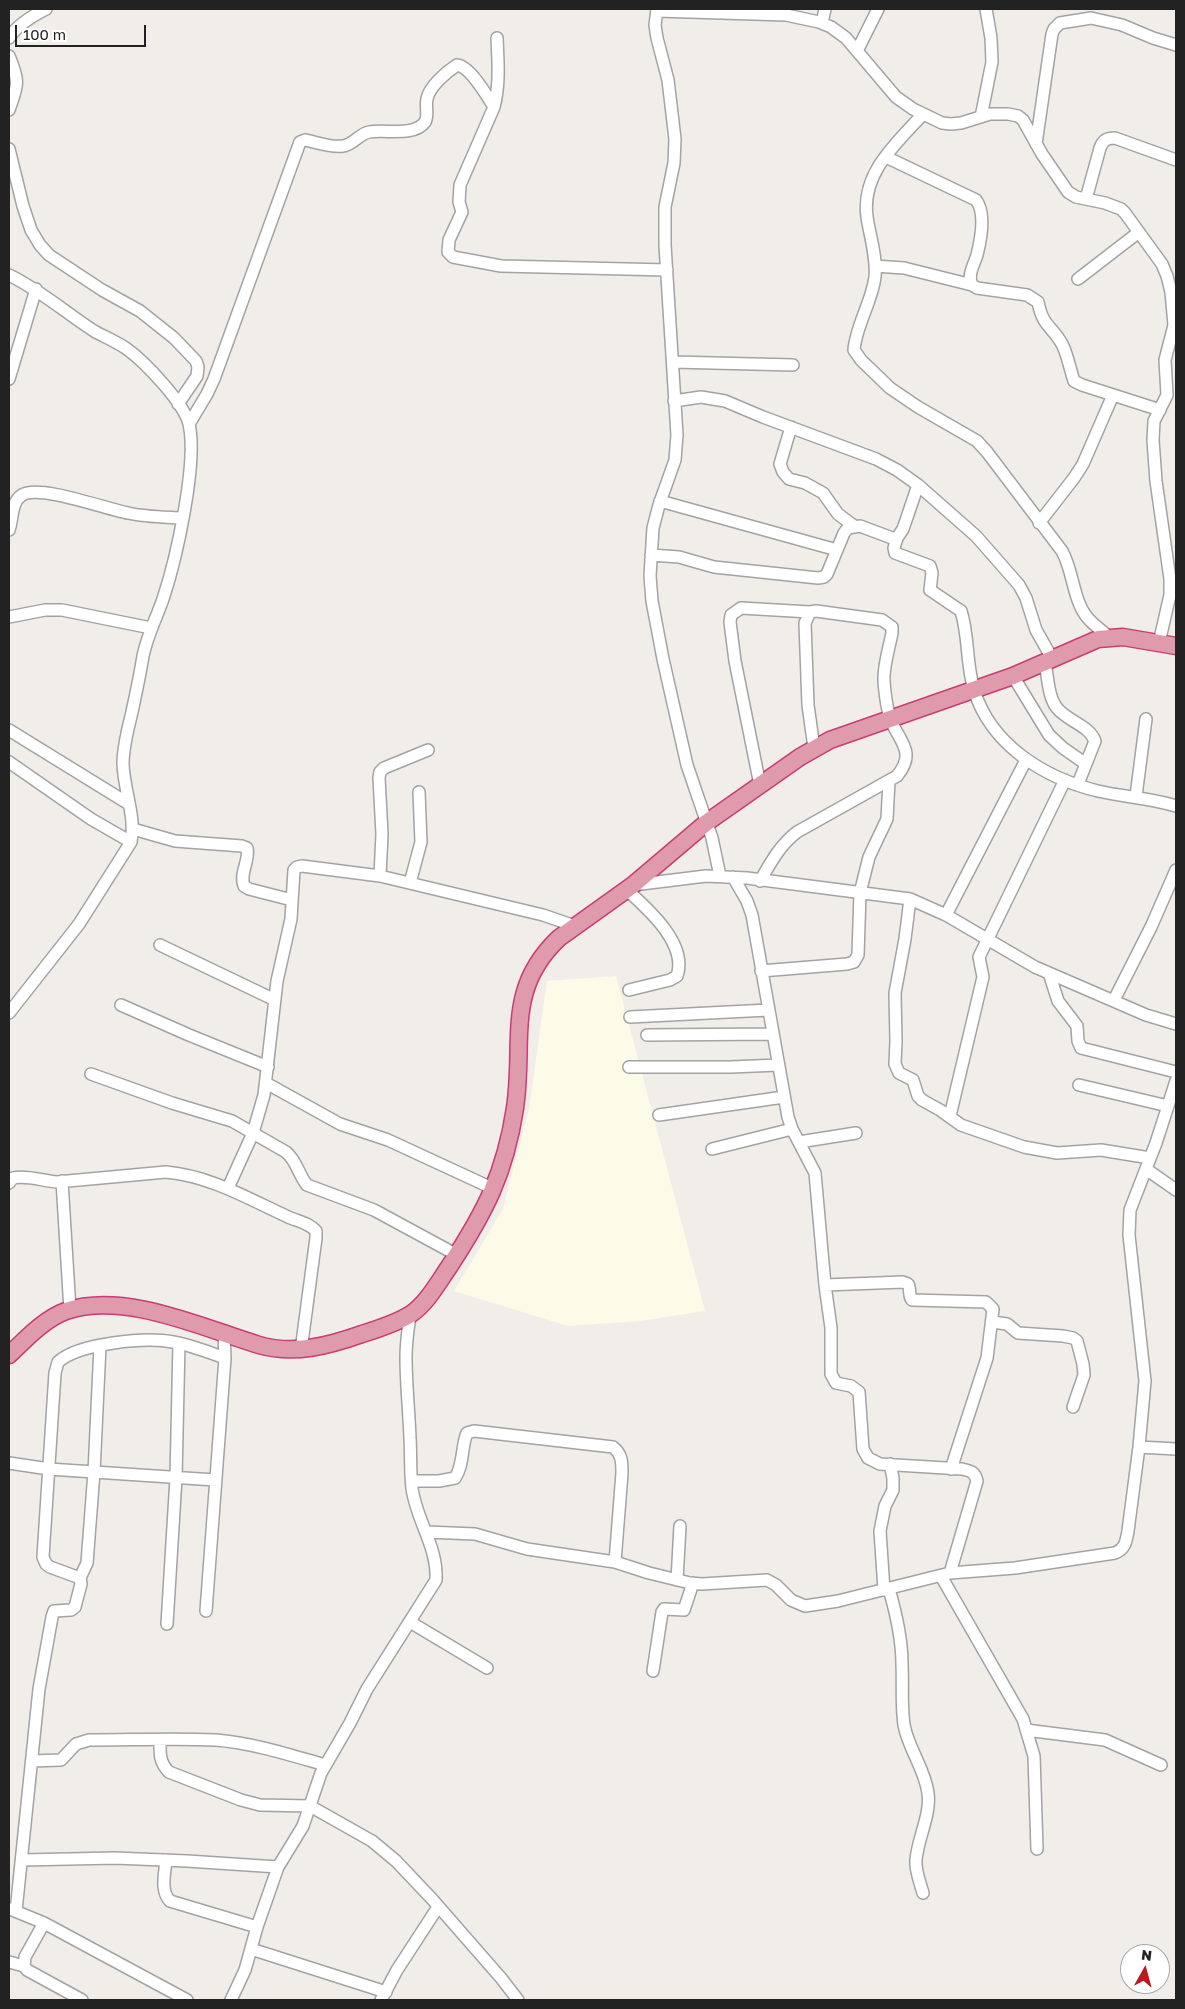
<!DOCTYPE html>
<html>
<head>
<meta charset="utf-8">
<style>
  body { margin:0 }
  #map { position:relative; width:1185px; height:2009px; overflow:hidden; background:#f1eeea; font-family:"Golos Text",sans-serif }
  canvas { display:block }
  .frame { position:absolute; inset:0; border:10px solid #222; pointer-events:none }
  .north { position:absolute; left:1120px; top:1944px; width:50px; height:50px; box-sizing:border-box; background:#fff; border:1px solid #a7a7a7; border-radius:50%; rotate:7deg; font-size:14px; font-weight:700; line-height:20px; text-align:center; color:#222 }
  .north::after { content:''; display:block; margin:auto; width:18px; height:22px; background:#be151f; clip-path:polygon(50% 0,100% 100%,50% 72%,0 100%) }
  .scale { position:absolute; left:15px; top:25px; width:131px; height:22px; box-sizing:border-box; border:2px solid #222; border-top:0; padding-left:6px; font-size:15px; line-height:18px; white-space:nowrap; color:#222; -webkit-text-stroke:4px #fff; paint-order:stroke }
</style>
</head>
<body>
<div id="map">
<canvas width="1185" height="2009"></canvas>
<div class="frame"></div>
<div class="north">N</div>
<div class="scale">100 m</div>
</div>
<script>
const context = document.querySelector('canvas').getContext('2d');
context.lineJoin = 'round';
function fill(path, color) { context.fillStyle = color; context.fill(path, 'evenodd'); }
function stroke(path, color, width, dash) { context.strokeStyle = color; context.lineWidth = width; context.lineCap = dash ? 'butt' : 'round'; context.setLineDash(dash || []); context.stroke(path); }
fill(new Path2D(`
  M616,976L705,1311L640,1321L568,1326L454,1291L503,1209L529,1109L547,981Z`), '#fcfbe7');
const minor = new Path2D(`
  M657,9L655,25L657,38L668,80L675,139L674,163L665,207V245L677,435L675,460L659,505L653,528L650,576L652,601L663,659L687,765L712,838L720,876
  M657,11L786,15L819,22L831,27L846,38L896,97L913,109L942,123L951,124L961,123L990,114H1008L1018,116L1023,120L1042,154L1068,192L1076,197L1105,203L1121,209L1125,213L1162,264L1167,276L1171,292L1174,325L1165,360L1167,395L1154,421L1153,440L1156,481L1170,579V595L1159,643
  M822,23L825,9
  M9,38C17,25 32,16 46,9
  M497,38C498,62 500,84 494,107L460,185L459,202L462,212L449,240L448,252L453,257L501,266L667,270
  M857,51L878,9
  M9,56C20,82 18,85 9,110
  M923,114C896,144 861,173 867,217C870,237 877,257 875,277C872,302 856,325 854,350L861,360L890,388L918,407L977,441L987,452L1062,551C1073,570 1073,600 1087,617C1093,625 1103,631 1110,638
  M981,117L992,62L991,38L986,9
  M1036,144L1052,34L1054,29L1060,23L1091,18L1122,25L1153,38L1176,45
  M9,149L23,206L31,230L40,245L49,255L102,290L140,311L174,338L196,361L198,367L197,376L178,404
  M886,157L976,200C986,213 981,239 977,255C974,265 967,275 972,285L977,288L1027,295L1038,302C1043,328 1053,326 1063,346C1068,357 1070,369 1074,381L1082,385L1160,410
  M1086,199L1100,148C1103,140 1107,138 1115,138L1176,160
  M875,266L904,268L972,285
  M9,275C40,290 65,312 94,331C105,337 117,342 127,349C145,362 184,403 189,424C198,463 176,560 163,599C156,619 147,636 143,656C140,675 136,693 132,712C128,729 123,746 123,764C124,791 136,816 131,842L79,924L9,1013
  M1078,279L1139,232
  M673,362L793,365
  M9,379L36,289
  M674,401L701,397L725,401L763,417L876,459L897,470L918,485L976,536L1019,585L1026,598L1036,630L1053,660
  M189,424L207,394L214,379L300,142L305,140C316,142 331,148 343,146C353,145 359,134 369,132C385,129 414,137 425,122C429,115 425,107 427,99C429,87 446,72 457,65C470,66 487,96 494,107
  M791,427L780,464L783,472L789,479L805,483L823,493L838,514L854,526
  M660,501L837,550
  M1039,523L1074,478L1083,464L1113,395
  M9,530C13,519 11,502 22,495C39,484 106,509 128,513C145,517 164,517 182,518
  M897,538L894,548L895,553L930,566L932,573L930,590L961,611C969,636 966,664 974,690C991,745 1044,778 1098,791C1124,797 1150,798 1176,806
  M651,555L679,557L714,567L818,578L824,577L827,574L844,533L848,528L860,526L892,538H897L903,529L918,485
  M9,617L45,610H62L151,628
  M1045,663C1048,677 1048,697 1057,708C1067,721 1089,725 1095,741L1078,784
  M1013,676L1049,735L1063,748L1086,764
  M9,730L129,804
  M428,750L384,768L380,772L379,778L382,834L380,876L543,915L575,926
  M9,762L91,819L131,842
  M760,785L735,661L730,622L731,615L741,608L810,612
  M1136,796L1146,719
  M133,829L175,841L242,846L247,848C250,861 239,873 244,886L249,889L292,900
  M733,877L747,901L752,915L788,1117L792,1129L815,1173L825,1285L831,1328V1374L836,1383L851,1386L859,1392L863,1449L868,1458L880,1464L962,1469C971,1471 975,1472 977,1481L950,1573
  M760,881C771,862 780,845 797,832L897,776C916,753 901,743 891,721C887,710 885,694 884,682C883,666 889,649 892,633V627L882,620L816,611L810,612L805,623L808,705L814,748
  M410,883L421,842L419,792
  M633,885L706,876L747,878L910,899L946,915L1035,967L1146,1015L1176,1024
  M627,890C648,909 688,944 677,976L670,980L629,990
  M910,899L905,939L895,993L896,1041L895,1064L899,1073L913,1080L918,1096L922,1100L940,1110L961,1125L1024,1147L1057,1153L1101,1150L1150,1158
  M946,915L1026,760
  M160,945L275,1000
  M761,971L847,964L854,962L858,955L860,893L869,857L887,819L889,781
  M1049,973L1058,1001L1077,1026L1078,1041L1081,1048L1176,1072
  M1114,1000L1151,927L1176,870
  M121,1005L189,1035L268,1067
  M630,1017L768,1010
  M647,1035L772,1034
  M629,1067H731L778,1065
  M91,1074L172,1103L232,1121L286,1152C297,1161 298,1174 307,1185L374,1210L457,1255
  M266,1083L340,1124L388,1140L494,1189
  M1079,1085L1168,1106
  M659,1115L784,1097
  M950,1116L983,977L979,957L1065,780
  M799,1142L856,1133
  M712,1149L792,1129
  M1146,1169L1176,1190
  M62,1181L70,1310
  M9,1183L13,1178C27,1175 43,1181 57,1182L166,1172C210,1176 247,1198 286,1216C296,1221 308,1222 316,1231V1238L301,1350
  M228,1188L253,1133L264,1095L277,981L291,919L294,870L297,867L302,866L380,876
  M825,1285L903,1282L908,1284C911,1289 908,1295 912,1300L986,1302L993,1309L987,1358L951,1469
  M992,1322L1007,1324L1018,1333L1063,1336L1073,1338L1077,1341L1083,1364L1084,1375L1073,1407
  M1139,1447L1176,1449
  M9,1463L49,1469L215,1480
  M412,1481H439L455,1478C464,1465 461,1447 467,1433L474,1431L613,1447C622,1454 622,1462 622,1473L615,1562
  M427,1532L475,1534L527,1549L615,1562L649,1573L690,1583L702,1584L767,1580L776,1585L791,1600L805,1606L838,1601L950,1573L1015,1568L1115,1553C1125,1549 1126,1542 1128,1531L1139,1447L1145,1381L1129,1235L1130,1210L1156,1143L1176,1081
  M941,1576L1023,1719L1034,1756L1037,1849
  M80,1578L87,1563L94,1472L100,1346
  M677,1580L680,1526
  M889,1589C896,1613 902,1638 902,1664C903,1684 901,1704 904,1725C908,1748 925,1769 928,1793C931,1815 918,1837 916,1860C915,1871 920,1882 923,1893
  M884,1590L880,1531L885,1506L893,1490V1478L890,1464
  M206,1611L225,1358L224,1334
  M410,1622L487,1668
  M167,1624L176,1478L179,1343
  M653,1671L662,1612L664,1609L684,1610L693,1583
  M1026,1730L1105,1740L1161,1765
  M160,1740C160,1753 159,1762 169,1772L241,1800L260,1805L310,1806L372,1841L396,1861L432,1899L501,1978L518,2000
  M32,1761L61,1760L76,1744L89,1740C131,1740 174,1738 216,1740C253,1743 290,1755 325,1765
  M22,1860L115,1858L187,1861L278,1867
  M166,1860C165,1873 160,1891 170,1901L257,1927
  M10,1909L44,1923L187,2000
  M16,1911L39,1689L52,1617L54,1611L71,1610L75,1607L81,1584L80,1578L50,1567L46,1564L43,1557L55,1373L58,1362C79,1343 146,1337 173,1342C191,1345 208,1352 225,1358
  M44,1923L25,1957L24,1966L27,1970L82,2000
  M251,1949L386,1992
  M9,1962L24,1966
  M231,2000L245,1970L257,1927L278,1867L303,1826L321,1773L350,1723L367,1689L436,1580C438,1547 416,1520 412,1488C410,1472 411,1454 410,1438C409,1411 406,1384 406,1357C406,1343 408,1329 410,1315
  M381,2000L397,1970L438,1907`);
const highway = new Path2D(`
  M9,1355C26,1339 44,1319 66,1311C124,1291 203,1328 259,1345C294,1355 328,1346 362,1334C378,1329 397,1323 411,1314C427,1303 438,1283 449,1267C485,1212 505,1174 515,1108C525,1041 504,990 559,938L633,885L706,823L800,757L830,740L1013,676L1098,639L1123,637L1176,646`);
stroke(minor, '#a3a3a3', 14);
stroke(highway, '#ca3c74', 19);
stroke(minor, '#fff', 11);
stroke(highway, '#df9aab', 16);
</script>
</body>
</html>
